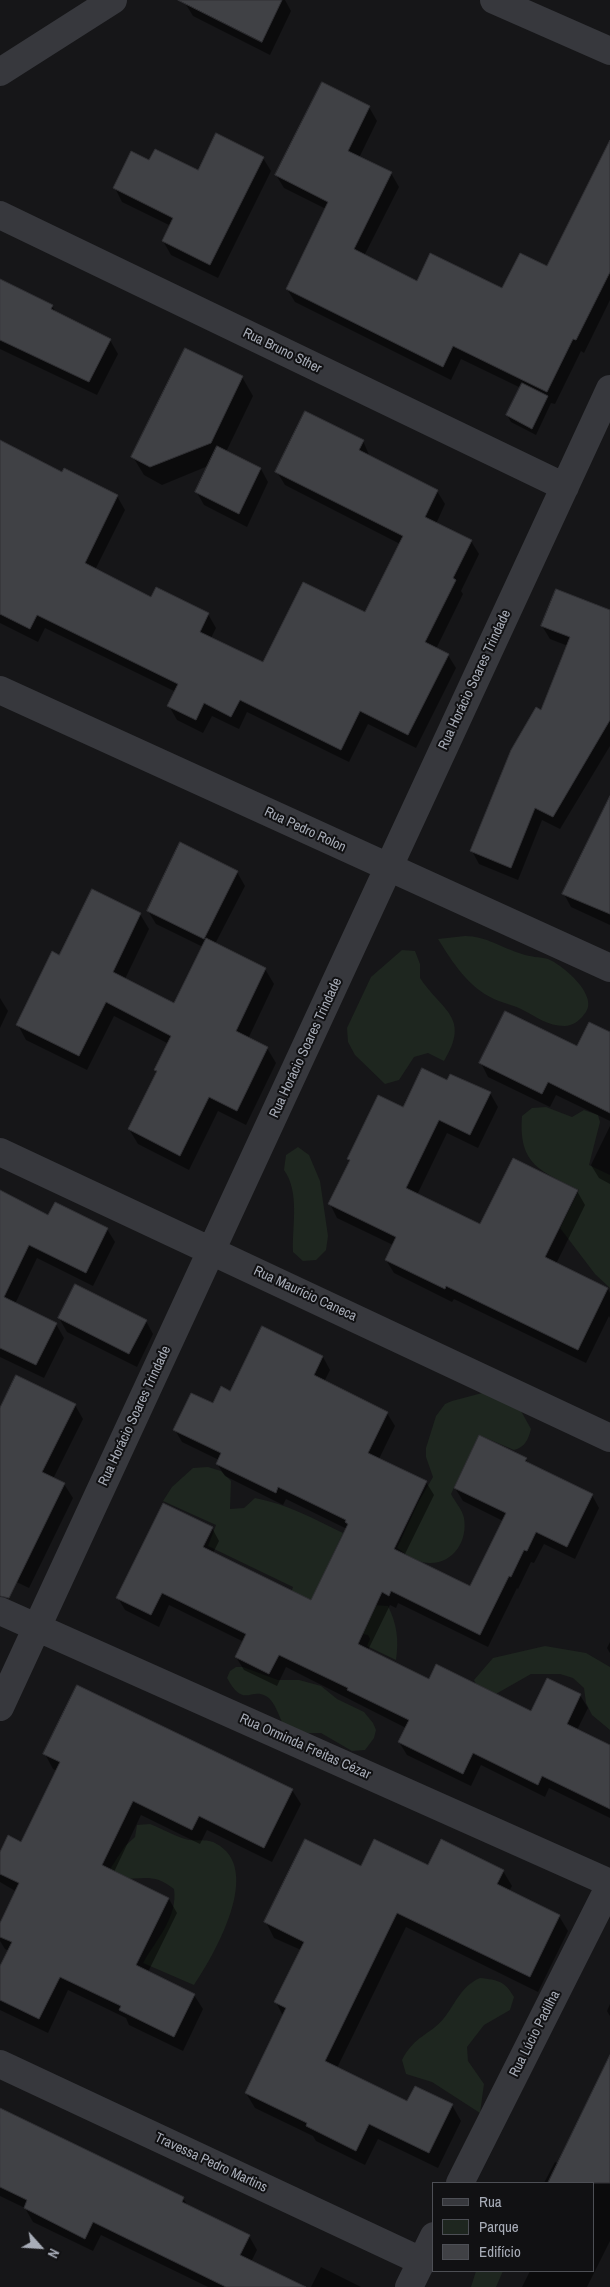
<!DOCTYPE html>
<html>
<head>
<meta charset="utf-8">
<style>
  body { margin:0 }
  #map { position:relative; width:610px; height:2287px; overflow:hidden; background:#161618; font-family:"Archivo Narrow",sans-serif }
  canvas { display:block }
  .legend { position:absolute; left:432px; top:2182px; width:162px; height:90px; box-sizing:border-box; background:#111113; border:1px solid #4d4f55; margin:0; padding:6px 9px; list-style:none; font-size:15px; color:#a8adb8 }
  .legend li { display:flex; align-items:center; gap:10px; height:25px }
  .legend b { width:25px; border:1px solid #4d4f55 }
  .north { position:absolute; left:15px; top:2222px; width:50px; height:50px; -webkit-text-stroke:4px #111113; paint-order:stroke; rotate:116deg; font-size:14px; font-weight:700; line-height:20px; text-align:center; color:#a8adb8 }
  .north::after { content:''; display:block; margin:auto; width:18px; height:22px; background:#a8adb8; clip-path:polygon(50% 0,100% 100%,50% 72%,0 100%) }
</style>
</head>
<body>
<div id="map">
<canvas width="610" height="2287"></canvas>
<ul class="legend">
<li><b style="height:6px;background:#37383d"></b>Rua</li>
<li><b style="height:14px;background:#1e261f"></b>Parque</li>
<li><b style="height:14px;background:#404145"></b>Edifício</li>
</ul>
<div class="north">N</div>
</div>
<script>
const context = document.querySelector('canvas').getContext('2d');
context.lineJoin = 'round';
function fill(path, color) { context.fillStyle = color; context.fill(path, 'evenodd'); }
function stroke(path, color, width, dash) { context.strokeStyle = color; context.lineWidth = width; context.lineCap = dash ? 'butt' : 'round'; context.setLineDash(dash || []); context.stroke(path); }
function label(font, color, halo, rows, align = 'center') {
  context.font = font + ' "Archivo Narrow",sans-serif'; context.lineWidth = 4; context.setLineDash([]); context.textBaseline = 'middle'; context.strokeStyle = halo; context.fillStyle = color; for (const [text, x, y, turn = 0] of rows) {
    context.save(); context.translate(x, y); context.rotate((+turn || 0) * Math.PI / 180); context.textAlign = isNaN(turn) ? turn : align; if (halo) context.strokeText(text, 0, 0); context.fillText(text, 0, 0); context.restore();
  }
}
fill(new Path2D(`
  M465,936C486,936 502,948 522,954C530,957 540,957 548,959C563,965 598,995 586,1012C581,1019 574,1026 564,1026C548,1026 537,1017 523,1010C514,1005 503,1003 494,999C468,987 453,963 438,939Z
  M402,950L415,951L420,964V978C442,1011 471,1017 444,1061L428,1053L414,1057L399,1080L385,1084L355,1055L348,1042L347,1028L371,977Z
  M546,1107L572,1117L584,1110L598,1115L600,1122L589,1165L610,1175V1288L595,1274L560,1228L579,1190C542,1171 518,1166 522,1116L532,1108Z
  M298,1147L309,1155L320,1181L328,1236L326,1250L316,1260L303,1261L293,1252C292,1226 300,1192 284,1170L286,1155Z
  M486,1392L521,1411L531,1429C528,1440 525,1447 514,1450L479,1435L451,1494C455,1502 462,1509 464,1518C468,1541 453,1564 429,1563C417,1563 406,1554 397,1548L419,1501L433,1477L426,1457V1448L436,1416L445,1404L452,1401Z
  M208,1467L221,1471L231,1481L230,1509L244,1508L255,1498C287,1504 314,1519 343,1533L327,1567L354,1585L374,1605L388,1606C397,1624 399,1640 396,1660L367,1646L370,1639L368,1635L362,1634L290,1597L293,1587L208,1546L216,1525L163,1501L172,1487L193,1468Z
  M545,1646L586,1653L610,1667V1730L592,1715L586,1703L584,1688L573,1678L560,1674H531L494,1695L480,1692L474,1680L493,1658Z
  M236,1667H243L278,1680H299L321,1686L337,1699L364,1712L373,1723L376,1730L374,1738L365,1750L352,1751L321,1733H308L284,1726C279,1717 275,1701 266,1696C250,1687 244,1709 227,1678L230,1671Z
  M150,1824C163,1829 176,1837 189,1840C197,1841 208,1839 215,1843C265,1868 214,1955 194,1985L143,1963C156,1940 178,1917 174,1889C154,1873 144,1879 120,1879L110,1869L125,1846L135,1837L137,1825Z
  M480,1978C498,1980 505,1981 514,1997L510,2010L484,2025L467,2047L468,2061L484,2084L480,2113L432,2082L406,2074L402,2060C415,2035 429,2036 444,2018C456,2003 461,1986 480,1978Z
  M476,2271H503L496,2287H471Z`), '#1e261f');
fill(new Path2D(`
  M190,0H285L291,11L270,55L193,16L185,3Z
  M369,107L377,121L359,158L391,173L399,187L364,256L417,282L503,290L548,267L610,141V300L584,353L581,351L555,404L551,403L536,435L511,422L507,415L521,388L461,359L451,380L295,302L287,289L326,209L284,188L276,175Z
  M263,158L271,171L218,278L171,255L163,241L171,226L122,202L115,188L150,161L198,172Z
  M0,280L52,306L57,314L110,340L118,354L97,395L0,349Z
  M242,377L253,396L226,452L261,469L268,482L247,527L204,505L196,491L208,466L162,485L144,475L133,457Z
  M363,441L370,457L437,491L445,504L436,524L471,541L479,554L461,591L463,594L436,649L448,655L456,668L416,748L368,724L349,762L247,712L239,729L212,716L203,733L177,720L169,706L176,692L45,628L38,642L0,623V442L63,474L117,496L125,510L95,570L152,598L208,614L216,628L211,638L264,664L365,614L400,544L285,485L277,472Z
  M610,611V746L560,829L542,820L518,880L479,864L472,851L541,712L568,646L550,639L542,626Z
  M610,821V925L571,907L564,894Z
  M237,872L245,886L215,944L265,969L274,984L248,1039L267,1048L276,1063L246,1125L218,1111L189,1170L138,1144L129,1129L157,1073L156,1069L169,1044L114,1016L87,1070L26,1040L18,1025L60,957L140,914L149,929L125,979L175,1005L203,947L156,924L148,911Z
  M0,998L8,1011L0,1028Z
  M610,1034V1121L556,1095L550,1107L488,1077L481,1063L578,1048Z
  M448,1082L490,1093L498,1107L478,1148L447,1133L417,1195L481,1226L577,1191L585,1205L556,1264L608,1289L610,1293V1318L609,1316L586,1363L454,1299L452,1302L394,1273L386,1260L393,1245L337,1218L330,1204L350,1162L348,1159L404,1108Z
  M610,1126V1184L599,1178L591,1165Z
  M0,1192L49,1216L107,1229L115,1242L93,1286L37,1258L15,1304L56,1324L64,1338L44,1378L0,1357Z
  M59,1318L146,1321L153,1334L137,1367L67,1332Z
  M323,1357L330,1370L324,1382L387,1413L395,1426L379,1459L426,1482L434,1495L404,1556L470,1588L503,1521L463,1501L455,1488L526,1459L529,1465L592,1495L599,1508L575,1559L544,1544L534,1563L531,1562L518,1589L517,1588L488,1647L398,1603L396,1608L390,1605L368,1650L430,1680L532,1712L580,1695L588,1708L577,1730L610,1747V1818L549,1788L545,1797L481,1765L471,1786L407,1755L399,1742L406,1728L286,1667L277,1686L244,1670L236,1657L244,1642L169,1605L159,1627L125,1610L118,1598L212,1528L219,1541L213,1553L312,1601L347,1529L286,1499L283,1505L225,1476L217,1464L219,1460L182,1442L175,1430L231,1393Z
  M75,1405L83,1419L53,1479L64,1484L73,1498L29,1588L0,1574V1411Z
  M610,1642V1653L607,1648Z
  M45,1754L292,1790L301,1804L272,1862L207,1830L200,1844L141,1815L114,1872L169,1899L177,1913L148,1972L194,1995L203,2009L183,2051L129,2025L126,2018L68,1990L48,2033L0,2010V1969L9,1951L5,1949L0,1941V1926L17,1892L0,1882V1855L22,1843L57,1771L53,1769Z
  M428,1867L503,1871L512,1886L509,1891L559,1916L568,1931L538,1992L406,1927L337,2068L408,2103L452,2105L461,2121L438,2168L378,2139L365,2165L316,2141L313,2136L255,2108L246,2093L283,2016L276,2002L301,1950L274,1938L266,1922L362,1868Z
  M610,2004V2016L607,2011Z
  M610,2092V2241L587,2287H522L530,2271H594V2183H544L555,2162L559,2164Z
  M0,2109L183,2198L188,2206L249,2236L257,2250L251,2262L303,2287H208L101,2235L93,2251L33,2222L25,2208L0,2196Z
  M321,2267L361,2287H311Z`), '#0007');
const building = new Path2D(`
  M178,0H282L262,42Z
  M322,82L370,106L348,151L392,172L354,249L417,281L430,253L502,288L520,253L547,266L610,140V272L576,340L573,339L547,392L453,346L443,367L286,289L328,202L275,175Z
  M216,133L264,157L210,265L162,241L173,218L113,188L131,151L149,160L155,149L198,170Z
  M0,279L53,305L51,309L111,339L89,382L0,340Z
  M185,348L243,376L211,443L150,467L131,457Z
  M522,383L548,396L532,429L506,415Z
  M305,411L364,440L359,450L438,490L425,517L472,540L453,578L456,580L425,642L449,654L408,735L360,711L341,750L240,700L231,717L204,703L196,720L167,706L178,684L37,615L30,629L0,614V440L62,472L64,468L118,495L85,563L151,597L156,587L209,613L200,632L263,662L303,582L365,612L403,536L275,472Z
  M217,446L261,468L239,514L195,492Z
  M556,589L610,610V720L553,817L535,808L511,868L470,851L511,750L536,707L541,710L570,637L541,626Z
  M610,796V914L562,894Z
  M180,842L238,871L204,939L147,911Z
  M92,889L141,913L113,972L174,1003L206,938L266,968L236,1031L268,1047L237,1111L209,1097L180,1156L128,1129L157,1071L154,1070L171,1036L106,1002L79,1056L16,1025L52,951L59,955Z
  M505,1011L577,1046L589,1022L610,1032V1113L548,1082L542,1094L479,1063Z
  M422,1068L447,1080L450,1074L491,1092L470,1135L439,1120L406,1188L480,1224L513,1158L578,1190L545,1257L608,1288L578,1350L446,1286L445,1289L385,1260L396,1237L328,1204L350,1160L347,1159L378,1095L403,1107Z
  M0,1190L48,1215L55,1202L108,1228L86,1273L29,1245L4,1297L57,1323L36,1365L0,1348Z
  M75,1284L147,1320L129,1354L58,1318Z
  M262,1326L323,1356L314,1375L388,1412L368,1453L427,1481L394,1549L470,1586L506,1513L454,1488L479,1435L527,1458L525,1461L593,1494L567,1547L536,1532L527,1551L524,1550L511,1577L509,1576L480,1635L391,1591L389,1596L382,1592L358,1644L429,1679L436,1664L531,1711L547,1678L581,1694L567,1724L610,1745V1809L542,1776L538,1785L473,1753L463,1774L398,1742L409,1720L347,1690L348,1688L279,1655L269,1674L235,1657L246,1634L162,1593L151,1615L116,1598L163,1503L213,1527L203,1547L311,1600L348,1524L345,1522L346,1520L278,1487L276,1493L216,1464L221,1453L173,1430L191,1393L213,1403L221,1386L230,1391Z
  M16,1375L76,1404L42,1472L65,1483L9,1598L0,1596V1408Z
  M77,1685L293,1789L264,1848L199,1816L192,1830L133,1801L102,1865L169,1898L136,1965L195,1994L174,2037L119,2010L121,2006L60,1977L39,2019L0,2000V1966L12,1942L0,1937V1923L19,1883L0,1874V1852L8,1835L21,1842L60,1762L43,1754Z
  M305,1839L361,1866L374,1839L428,1865L441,1839L504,1870L497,1884L560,1915L530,1977L397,1913L325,2061L407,2101L415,2086L453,2104L429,2153L369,2124L356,2151L306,2126L307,2123L245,2093L286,2008L274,2002L304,1942L264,1922Z
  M610,2055V2183H548Z
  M0,2108L184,2197L182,2202L250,2235L240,2255L306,2287H226L93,2222L85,2239L24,2208L27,2200L0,2187Z`);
fill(building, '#404145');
stroke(building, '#303034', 1);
stroke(new Path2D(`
  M494,0L610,51
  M0,72L113,0
  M0,215L565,487
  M0,690L610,968
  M0,1152L610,1438
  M0,1611L610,1883
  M0,1707L610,389
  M0,2064L421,2261
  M460,2183L610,1885
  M409,2287L434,2236`), '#37383d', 28);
label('14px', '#a8adb8', '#111113', [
  ["Rua Bruno Sther",282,351,26],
  ["Rua Horácio Soares Trindade",475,680,-65],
  ["Rua Pedro Rolon",305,830,25],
  ["Rua Horácio Soares Trindade",306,1048,-65],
  ["Rua Maurício Caneca",305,1294,25],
  ["Rua Horácio Soares Trindade",135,1416,-65],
  ["Rua Orminda Freitas Cézar",305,1747,24],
  ["Rua Lúcio Padilha",535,2034,-63],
  ["Travessa Pedro Martins",211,2163,25]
]);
</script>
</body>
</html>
